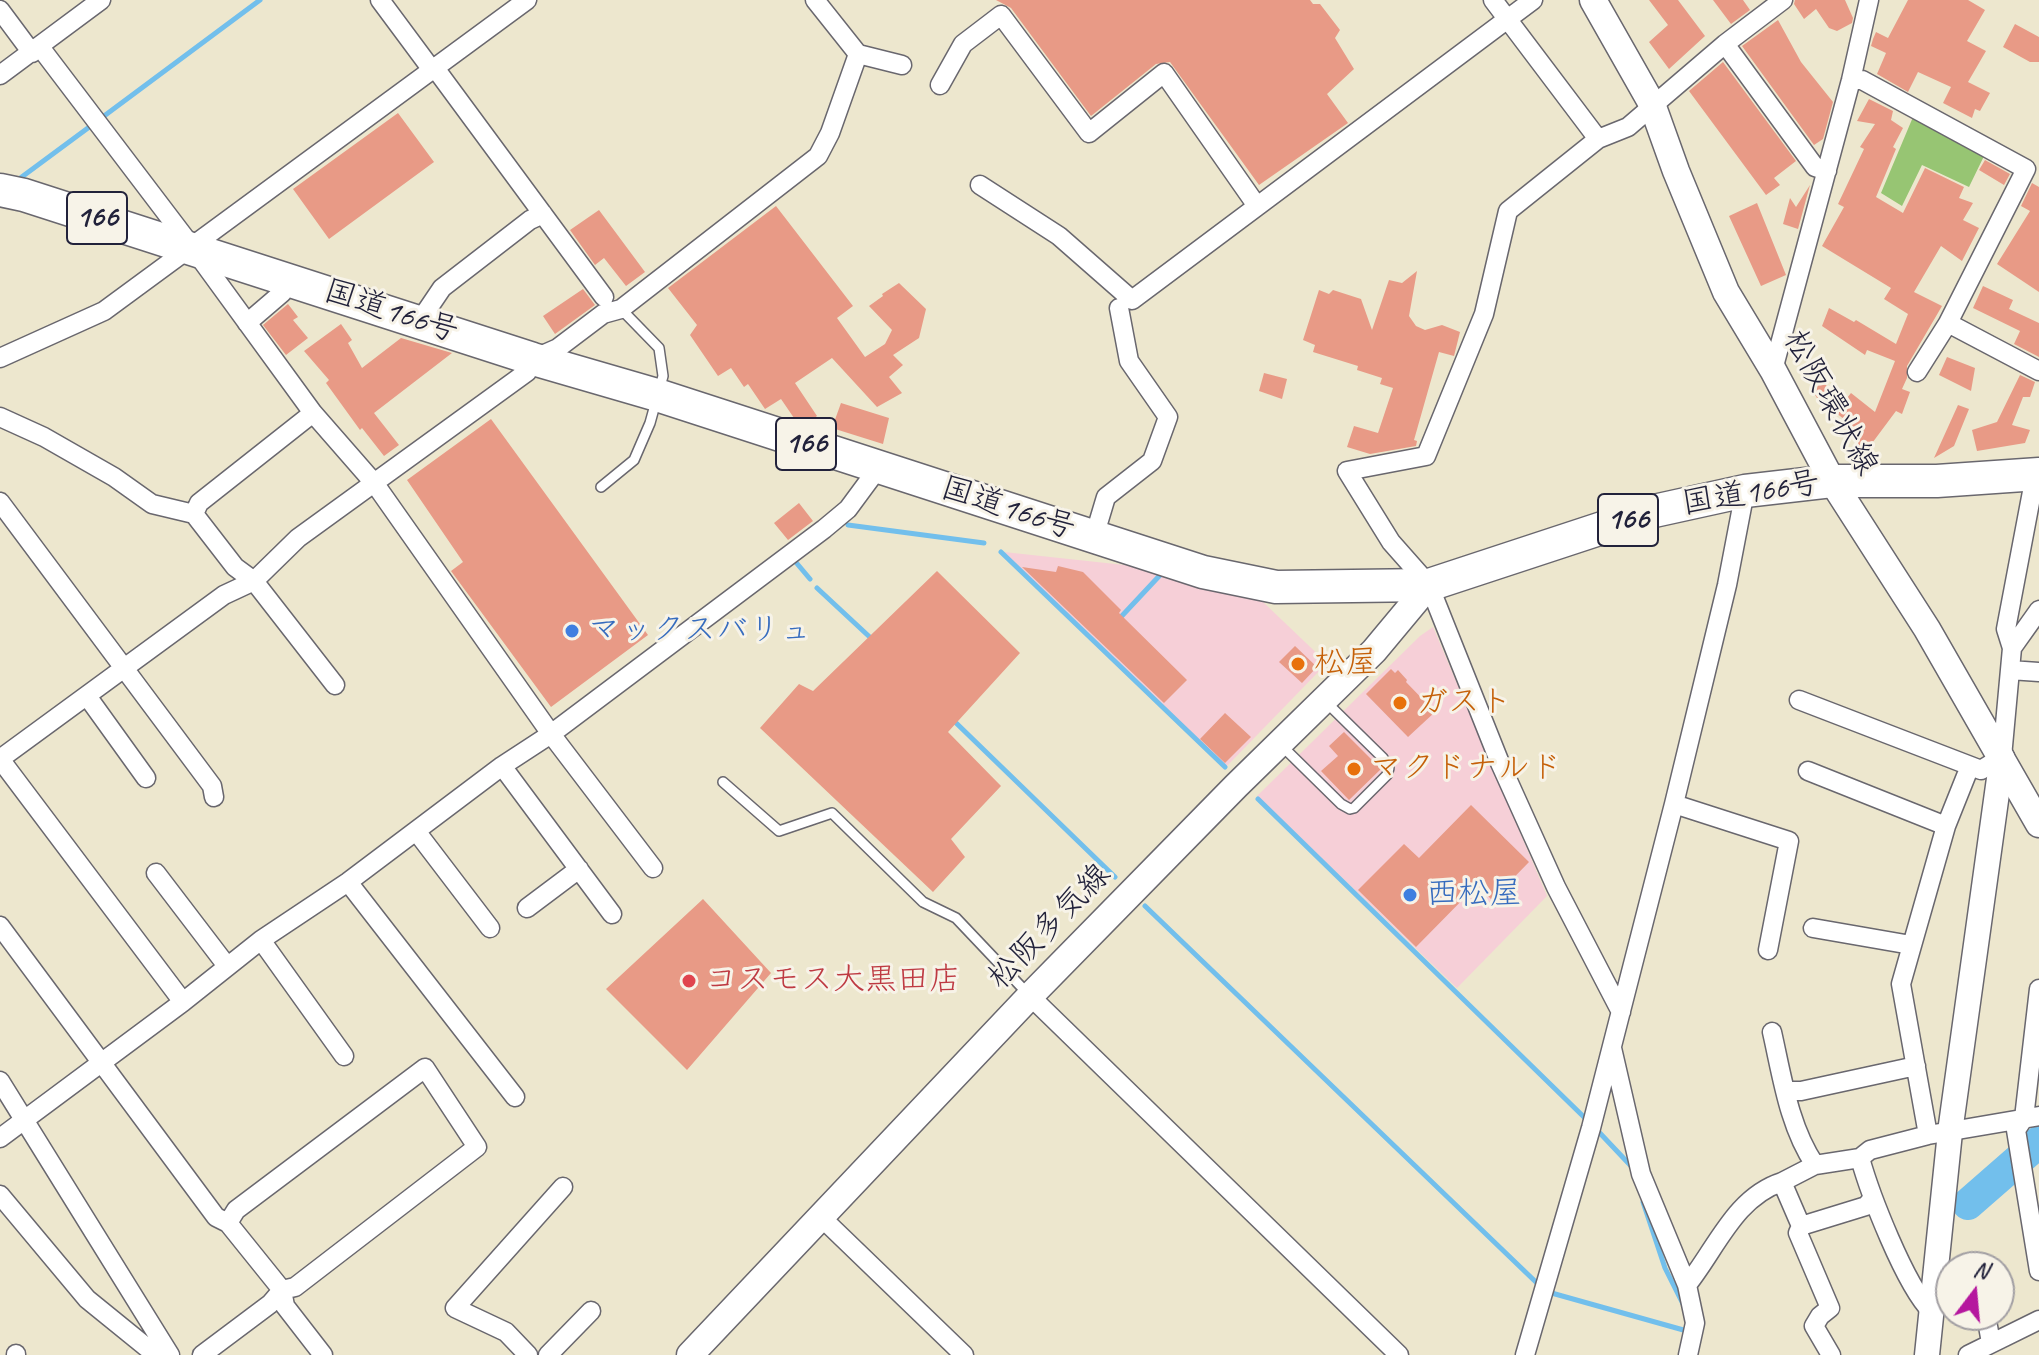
<!DOCTYPE html>
<html>
<head>
<meta charset="utf-8">
<style>
  body { margin:0 }
  #map { position:relative; width:2039px; height:1355px; overflow:hidden; background:#ede7ce; font-family:Caveat,sans-serif }
  canvas { display:block }
  .north { position:absolute; left:1935px; top:1251px; width:80px; height:80px; box-sizing:border-box; background:#f7f3e8; border:2px solid #a29fa3; border-radius:50%; rotate:16deg; font-size:22px; font-weight:700; line-height:32px; text-align:center; color:#22223b }
  .north::after { content:''; display:block; margin:auto; width:28px; height:36px; background:#b5179e; clip-path:polygon(50% 0,100% 100%,50% 72%,0 100%) }
</style>
</head>
<body>
<div id="map">
<canvas width="2039" height="1355"></canvas>
<div class="north">N</div>
</div>
<script>
const context = document.querySelector('canvas').getContext('2d');
context.lineJoin = 'round';
function fill(path, color) { context.fillStyle = color; context.fill(path, 'evenodd'); }
function stroke(path, color, width, dash) { context.strokeStyle = color; context.lineWidth = width; context.lineCap = dash ? 'butt' : 'round'; context.setLineDash(dash || []); context.stroke(path); }
function label(font, color, halo, rows, align = 'center') {
  context.font = font + ' Caveat,"Klee One",sans-serif'; context.lineWidth = 6; context.setLineDash([]); context.textBaseline = 'middle'; context.strokeStyle = halo; context.fillStyle = color; for (const [text, x, y, turn = 0] of rows) {
    context.save(); context.translate(x, y); context.rotate((+turn || 0) * Math.PI / 180); context.textAlign = isNaN(turn) ? turn : align; if (halo) context.strokeText(text, 0, 0); context.fillText(text, 0, 0); context.restore();
  }
}
fill(new Path2D(`
  M1004,552L1143,567L1210,588L1262,601L1327,663L1226,767Z
  M1433,627L1547,896L1457,988L1257,796L1420,636Z`), '#f6cfd7');
fill(new Path2D(`
  M1913,117L1985,154L1969,187L1922,165L1902,206L1881,193Z`), '#97c573');
stroke(new Path2D(`
  M100,119L260,0
  M19,179L92,125
  M848,525L984,543
  M1001,552L1225,767
  M794,560L810,579
  M817,588L874,641
  M1119,619L1162,573
  M952,719L1115,877
  M1258,799L1587,1120
  M1145,906L1540,1286
  M1597,1130L1631,1166
  M1643,1202L1665,1268L1683,1304
  M1548,1292L1687,1331`), '#72bfec', 5);
stroke(new Path2D(`
  M1968,1204L2039,1142`), '#72bfec', 32);
fill(new Path2D(`
  M996,0H1310L1313,4H1320L1340,30L1335,38L1354,69L1327,94L1348,123L1259,185L1170,62L1156,64L1091,116L1011,8Z
  M1649,0H1678L1705,36L1669,69L1649,42L1668,25Z
  M1713,0H1743L1750,10L1731,24Z
  M1795,0H1845L1853,18L1852,23L1837,31L1829,28L1816,9L1804,19L1794,4Z
  M1908,0H1968L1985,10L1967,41L1986,51L1968,82L1990,93L1980,111L1975,109L1972,118L1943,103L1951,87L1918,72L1908,92L1877,74L1886,53L1871,46L1873,39L1876,32L1888,38Z
  M1778,20L1801,62L1833,102L1823,139L1814,145L1742,46Z
  M2015,24L2039,37V62H2030L2003,47Z
  M1723,62L1796,161L1774,178L1780,185L1766,195L1689,91Z
  M1869,99L1893,111L1891,120L1903,128L1893,147L1896,149L1876,197L1903,213L1925,168L1964,187L1959,198L1973,203L1963,220L1979,228L1962,261L1941,246L1914,292L1942,306L1907,366V378L1902,389L1910,392L1902,414L1896,411L1858,462H1852L1846,457L1863,434L1817,398L1812,390L1823,382L1843,403L1851,393L1875,412L1895,361L1867,350L1865,355L1822,326L1829,308L1854,322L1856,320L1896,344L1908,314L1884,299L1891,288L1822,246L1844,207L1838,204L1864,149L1860,147L1875,124L1857,121Z
  M398,113L434,162L329,239L293,189Z
  M1985,160L2010,174L2004,185L1979,170Z
  M2032,183L2039,187V292L1997,264L2030,211L2021,206Z
  M1810,185L1798,229L1783,224L1790,198L1796,207Z
  M1757,203L1786,275L1761,286L1729,216Z
  M776,206L853,306L837,318L865,357L885,344L892,330L869,306L883,296L882,294L899,283L926,309L919,338L893,355L903,365L889,377L902,393L877,407L832,358L795,383L817,416L807,424L801,422L794,418L781,399L765,409L748,384L744,387L731,368L718,376L690,335L697,325L668,288Z
  M599,210L645,272L626,286L604,258L595,265L570,230Z
  M1417,271L1409,316L1416,326L1425,330L1442,325L1460,332L1454,356L1439,352L1414,440L1417,441L1416,446L1370,454L1347,447L1354,426L1378,433L1393,388L1380,384L1382,378L1357,370L1358,366L1313,352L1315,345L1303,340L1319,290L1329,294L1333,290L1361,299L1372,330L1389,280L1402,283Z
  M1983,286L2013,300L2009,309L2039,323V357L2014,344L2020,331L1973,308Z
  M583,289L595,305L555,334L543,316Z
  M288,304L298,317L293,320L308,338L286,355L263,325Z
  M341,324L352,340L348,343L362,368L401,338L452,353L374,413L399,445L384,456L362,428L360,430L326,383L329,380L304,351Z
  M1947,357L1975,368L1971,391L1939,375Z
  M1264,373L1287,379L1282,399L1259,391Z
  M2020,375L2035,382L2030,397H2023L2012,425L2030,430L2025,443L1977,451L1972,430L1997,422Z
  M841,403L889,418L883,444L832,428Z
  M1958,405L1969,409L1954,446L1934,458Z
  M491,419L648,635L551,707L451,571L463,562L407,480Z
  M799,503L813,521L788,540L774,523Z
  M1058,566L1083,572L1121,610L1119,613L1187,680L1164,703L1022,567L1056,572Z
  M937,571L1020,653L948,732L1001,786L951,839L965,857L933,892L760,728L799,684L813,691Z
  M1295,646L1317,667L1302,683L1279,662Z
  M1391,669L1395,673L1398,670L1407,680L1406,682L1435,712L1408,737L1366,694Z
  M1225,713L1251,737L1225,763L1200,739Z
  M1344,732L1381,769L1349,800L1321,771L1338,756L1329,746Z
  M1471,805L1529,862L1492,900L1477,885L1416,947L1358,890L1404,844L1419,858Z
  M703,899L771,973L687,1070L606,989Z`), '#e89a86');
const service = new Path2D(`
  M601,487L634,460L650,423L663,376L659,348L620,308
  M1281,745L1341,804L1350,809L1354,808L1387,775L1389,768L1383,758L1326,702
  M723,782L779,831L832,813L923,902L956,918L1029,995`);
const minor = new Path2D(`
  M380,0L432,70
  M815,0L858,54L902,65
  M1493,0L1598,139
  M0,10L32,53
  M1725,44L1815,167L1827,171
  M40,47L192,247L313,413L375,484L551,734L653,868
  M435,68L604,297
  M0,75L101,0
  M1851,80H1862L2026,169L1948,323L2039,371
  M940,85L963,44L1001,15L1089,133L1164,73L1257,206
  M980,185L1059,236L1132,300L1533,0
  M419,322L442,288L530,220L543,214
  M247,323L282,293L286,278
  M0,358L104,311L527,0
  M1773,370L1851,80L1869,0
  M1917,372L1948,323
  M0,417L44,437L114,477L152,504L194,514L235,567L254,581L335,685
  M0,502L212,786L214,797
  M194,514L199,503L313,413
  M1094,537L1106,497L1152,461L1168,417L1129,361L1119,308
  M2012,648L2039,610
  M2010,670L2039,672
  M87,696L146,778
  M1799,700L1981,770L2002,757L2012,648L2006,629L2035,476
  M0,759L224,595L254,581L298,538L527,372L533,359L558,348L603,314L621,309L818,156L830,133L858,54
  M0,759L183,1002
  M502,766L612,914
  M1970,766L1946,826L1901,984L1928,1135L2039,1116
  M1808,771L1946,826
  M1674,804L1789,841L1768,950
  M416,831L490,928
  M156,873L227,966
  M348,882L515,1097
  M527,908L579,869
  M0,926L216,1217L228,1223L282,1290L270,1304L202,1355
  M1813,928L1911,945
  M261,940L344,1056
  M2039,989L2024,1118L2016,1130L2039,1271
  M1030,996L1399,1355
  M1621,1012L1556,887L1500,763L1429,585L1391,542L1347,471L1426,456L1484,314L1508,211L1598,139L1628,127L1725,44L1783,0
  M1772,1032C1782,1076 1789,1127 1815,1165
  M1612,1048L1641,1174L1687,1285L1695,1323L1688,1355
  M0,1081L170,1355
  M1786,1091H1801L1916,1066
  M1928,1135L1870,1150L1860,1158C1870,1194 1905,1285 1931,1311
  M0,1138L183,1002L261,940L348,882L502,766L551,734L824,529L848,509L879,467
  M0,1195L87,1299L156,1355
  M821,1217L964,1355
  M228,1223L236,1210L425,1068L477,1147L295,1287L282,1290L285,1306L323,1355
  M1801,1226L1782,1182L1815,1165L1860,1158
  M1687,1285C1716,1249 1735,1197 1782,1182
  M1986,1315L1991,1343
  M16,1355V1354
  M528,1355L506,1332L455,1308L563,1187
  M548,1355L591,1311
  M1525,1355L1591,1128L1674,804L1727,585L1745,491
  M1831,1355L1814,1326L1820,1316L1830,1308L1798,1233L1801,1226L1866,1206L1872,1199
  M1968,1355L2039,1320`);
const tertiary = new Path2D(`
  M1927,1355L1950,1132L2002,757`);
const secondary = new Path2D(`
  M1593,0L1652,104L1676,171L1726,292L1773,370L1832,481L1927,629L2039,824
  M690,1355L1030,996L1236,786L1374,651L1429,585`);
const trunk = new Path2D(`
  M0,190L24,195L533,359L657,395L1203,572L1276,587L1429,585L1654,511L1745,491L1832,481H1937L2039,474`);
stroke(service, '#69676e', 12);
stroke(minor, '#69676e', 21);
stroke(tertiary, '#69676e', 27);
stroke(secondary, '#69676e', 29);
stroke(trunk, '#69676e', 35);
stroke(service, '#fff', 9);
stroke(minor, '#fff', 18);
stroke(tertiary, '#fff', 24);
stroke(secondary, '#fff', 26);
stroke(trunk, '#fff', 32);
for (const [x, y, r, color] of [
  [572,631,8,"#3f7fe0"],
  [1298,664,8,"#e8710a"],
  [1400,703,8,"#e8710a"],
  [1354,769,8,"#e8710a"],
  [1410,895,8,"#3f7fe0"],
  [689,981,8,"#e0444e"]
]) { const dot = new Path2D(); dot.arc(x, y, r, 0, 2 * Math.PI); context.fillStyle = color; context.fill(dot); stroke(dot, '#f7f3e8', 3); }
for (const [x, y, w] of [
  [97,218,60],
  [806,444,60],
  [1628,520,60]
]) { const box = new Path2D(); box.roundRect(x - w / 2, y - 26, w, 52, 6); context.fillStyle = '#f7f3e8'; context.fill(box); stroke(box, '#22223b', 2); }
label('bold 30px', '#22223b', null, [
  ["166",97,218],
  ["166",806,444],
  ["166",1628,520]
]);
label('32px', '#22223b', '#f7f3e8', [
  ["国道166号",391,312,18],
  ["松阪環状線",1830,403,61],
  ["国道166号",1751,494,-9],
  ["国道166号",1008,509,18],
  ["松阪多気線",1050,927,-46]
]);
label('32px', '#366cbe', '#f7f3e8', [
  ["マックスバリュ",588,631],
  ["西松屋",1426,895]
], 'left');
label('32px', '#c56008', '#f7f3e8', [
  ["松屋",1314,664],
  ["ガスト",1416,703],
  ["マクドナルド",1370,769]
], 'left');
label('32px', '#be3a42', '#f7f3e8', [
  ["コスモス大黒田店",705,981]
], 'left');
</script>
</body>
</html>
